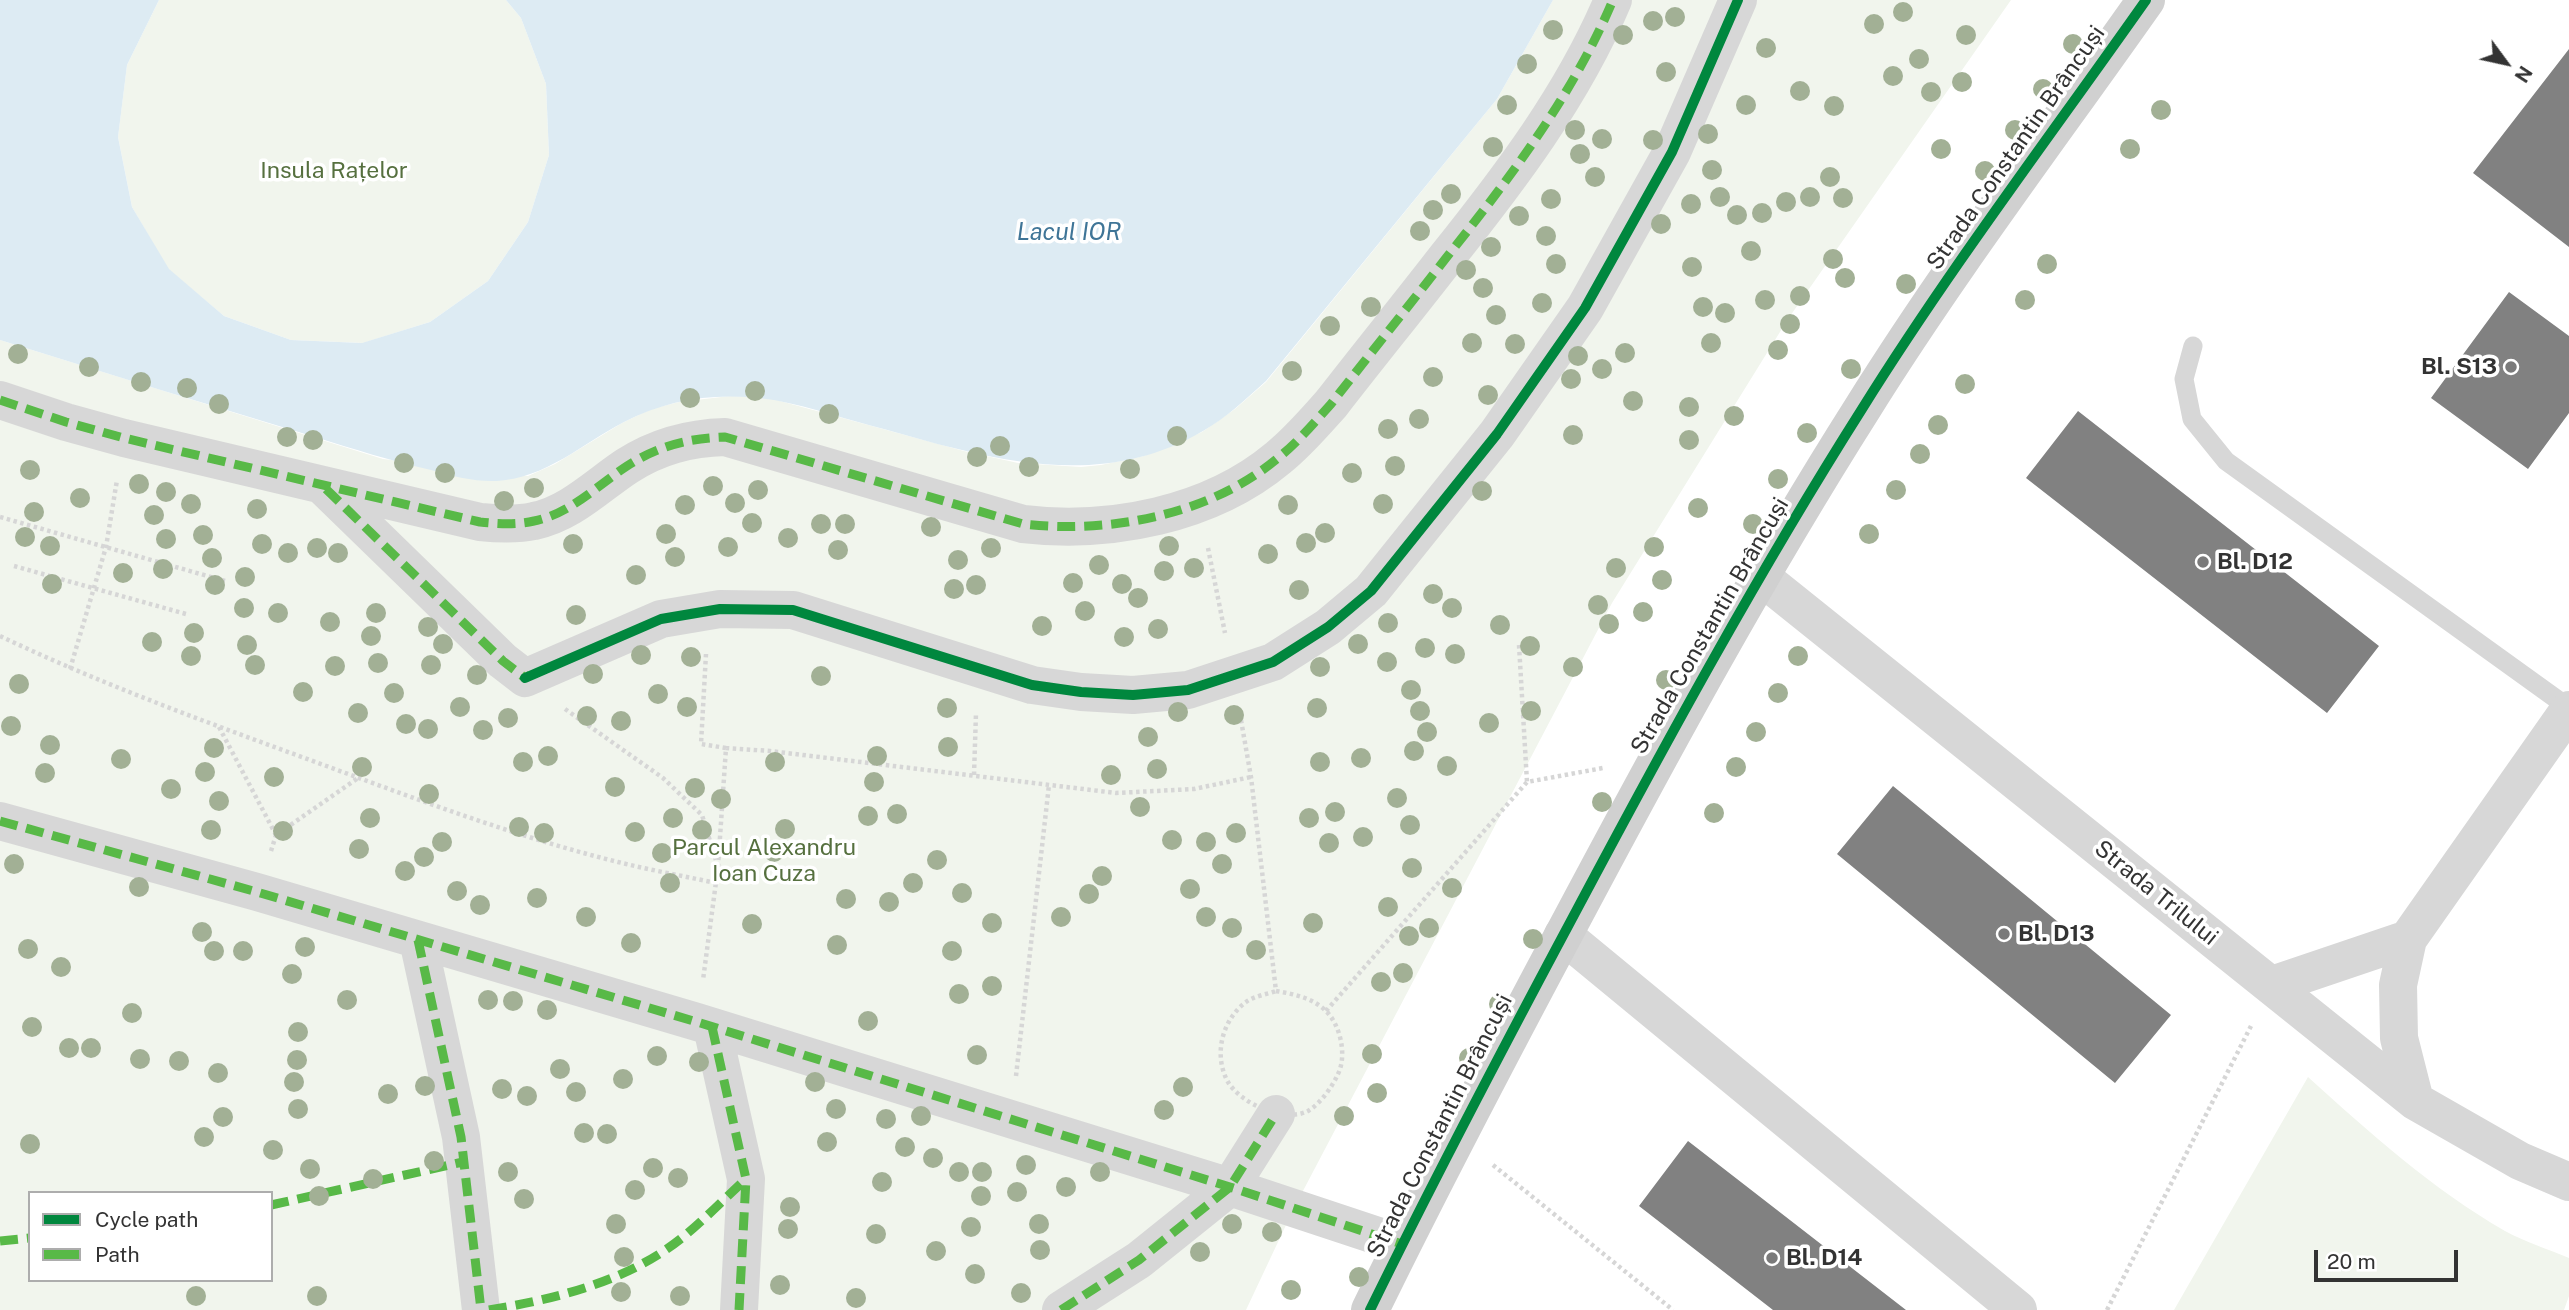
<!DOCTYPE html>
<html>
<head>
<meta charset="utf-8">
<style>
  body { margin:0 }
  #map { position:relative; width:2569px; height:1310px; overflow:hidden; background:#fff; font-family:"Public Sans",sans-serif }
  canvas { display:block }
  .legend { position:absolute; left:28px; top:1191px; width:245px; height:91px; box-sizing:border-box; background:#fff; border:2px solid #adadad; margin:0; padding:9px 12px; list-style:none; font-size:21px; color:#333 }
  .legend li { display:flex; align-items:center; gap:14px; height:35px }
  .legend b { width:35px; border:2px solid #adadad }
  .north { position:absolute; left:2471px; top:28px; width:70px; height:70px; -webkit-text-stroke:5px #fff; paint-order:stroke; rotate:123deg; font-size:19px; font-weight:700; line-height:28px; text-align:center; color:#333 }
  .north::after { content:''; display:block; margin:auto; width:24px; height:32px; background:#333; clip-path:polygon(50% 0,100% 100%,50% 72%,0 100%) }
  .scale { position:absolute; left:2314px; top:1250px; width:144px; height:32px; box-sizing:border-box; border:4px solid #333; border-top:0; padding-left:9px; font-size:21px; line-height:24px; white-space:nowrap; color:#333; -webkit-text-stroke:5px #fff; paint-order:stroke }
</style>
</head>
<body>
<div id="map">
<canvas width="2569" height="1310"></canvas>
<ul class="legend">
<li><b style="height:9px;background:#00873e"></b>Cycle path</li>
<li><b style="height:9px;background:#58b947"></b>Path</li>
</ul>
<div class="north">N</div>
<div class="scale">20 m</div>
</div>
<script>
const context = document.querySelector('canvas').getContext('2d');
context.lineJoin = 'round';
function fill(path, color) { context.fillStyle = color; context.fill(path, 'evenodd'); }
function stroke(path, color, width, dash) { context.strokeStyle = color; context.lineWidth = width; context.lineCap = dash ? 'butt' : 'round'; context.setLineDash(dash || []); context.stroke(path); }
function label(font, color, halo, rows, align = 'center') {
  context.font = font + ' "Public Sans",sans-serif'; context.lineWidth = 7; context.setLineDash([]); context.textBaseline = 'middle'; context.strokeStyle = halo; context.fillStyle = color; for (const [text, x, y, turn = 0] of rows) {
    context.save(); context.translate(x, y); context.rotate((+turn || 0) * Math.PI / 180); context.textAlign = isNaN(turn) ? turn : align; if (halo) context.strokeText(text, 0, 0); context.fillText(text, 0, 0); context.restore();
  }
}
fill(new Path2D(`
  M159,0H506L521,18L546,84L549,155L528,222L488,281L430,322L363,343L291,340L224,316L168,269L132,207L118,137L127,65Z
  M1553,0H2011L1788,319L1612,603L1294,1208L1246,1310H0V340L383,459L528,476L555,464L622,423L651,409L679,402L730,396L769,398L964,451L1018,463L1081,467L1101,465L1144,456L1202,432L1235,409L1266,382L1497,99ZM30,1193H271V1280H30Z
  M2308,1077C2370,1133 2432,1189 2505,1231C2525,1242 2548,1249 2569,1258V1296L2564,1310H2174Z`), '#f1f5ed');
fill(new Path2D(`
  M0,0H159L127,65L118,137L132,207L169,269L224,316L291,340L362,343L430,322L488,281L528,222L549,155L546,84L521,18L506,0H1553L1497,99L1266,381C1246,399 1226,418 1203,431C1090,497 973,453 858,422C822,412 785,399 747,397C704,394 662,402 624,422C582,444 546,478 497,481C475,482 452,476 431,470C392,461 353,449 315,437C210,405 105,373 0,340Z`), '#ddebf3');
fill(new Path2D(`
  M2569,49V247L2473,173Z
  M2509,292L2569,336V413L2528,469L2431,398Z
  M2078,411L2379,646L2327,713L2026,478Z
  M1893,786L2171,1015L2115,1083L1837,854Z
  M1688,1141L1906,1310H1773L1639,1206Z`), '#818181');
stroke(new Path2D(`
  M0,517L225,581
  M1208,548L1225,633
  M14,566L186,614
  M0,636C101,684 206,722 310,760C411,797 513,836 618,862C650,870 683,876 716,883
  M1519,645L1527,782
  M706,654L701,744L726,748
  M70,669L106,547L117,480
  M565,709L663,778L702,815L718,867L703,980
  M1241,720L1251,777L1276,991
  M219,727L276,835L358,778
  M974,775L976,713
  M271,851L276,835
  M718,867L726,748L770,751L1116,793L1194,789L1251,777
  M1276,991C1294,994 1312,998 1325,1010C1341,1025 1347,1056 1338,1074C1332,1087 1321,1103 1308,1111C1285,1123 1241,1104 1228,1082C1213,1055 1222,1020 1246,1002C1254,996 1268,994 1276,991Z
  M1326,1011L1527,782L1603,768
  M1016,1076L1049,785
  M1493,1165L1673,1310
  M2107,1310L2251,1026`), '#d6d6d6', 4.5, [3.5, 3.5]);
stroke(new Path2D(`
  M2193,346L2184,379L2192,419L2226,461L2569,708`), '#d7d7d7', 19);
stroke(new Path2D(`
  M0,400L66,422L124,438L480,522C499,524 516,525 534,521C570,514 598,485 627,466C658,446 689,438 725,437L1023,524C1110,534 1210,515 1278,458C1298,442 1314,423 1331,404C1369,355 1408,307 1446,258C1510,178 1573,95 1613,0
  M325,488L503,661L525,678L661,619L720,609L793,610L1032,685L1081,692L1133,695L1188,690L1273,662L1328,627L1371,591L1497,434L1585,308L1672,152L1738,0
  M1760,576L2415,1101L2520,1161L2569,1182
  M0,821L257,892L697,1022L1230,1187L1402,1244
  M1563,935L2018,1310
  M418,940L461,1137L481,1310
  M2272,985L2408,939
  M712,1027L746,1179L739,1310
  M2415,1101L2399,1038L2398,985L2408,939L2569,710
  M1061,1310L1139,1260L1230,1187L1276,1114`), '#d7d7d7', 38);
stroke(new Path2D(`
  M1370,1310C1435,1177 1504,1046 1574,915C1665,744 1758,573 1862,409C1950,268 2051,135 2146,0`), '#d0d0d0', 38);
stroke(new Path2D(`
  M0,400L66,422L124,438L480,522C499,524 516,525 534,521C570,514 598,485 627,466C658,446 689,438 725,437L1023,524C1110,534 1210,515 1278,458C1298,442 1314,423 1331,404C1369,355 1408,307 1446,258C1510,178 1573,95 1613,0
  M326,489L503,661L525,678L530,675
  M0,821L257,892L697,1022L1230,1187L1402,1244
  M418,940L461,1137L481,1310
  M712,1027L746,1179L739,1310
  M271,1205L463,1162
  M0,1241L30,1238
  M489,1310C556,1299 629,1281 683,1237C705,1219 725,1198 746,1179
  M1061,1310L1139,1260L1230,1187L1276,1114`), '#58b947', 9, [18, 9]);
stroke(new Path2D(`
  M525,678L661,619L720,609L793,610L1032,685L1081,692L1133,695L1188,690L1273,662L1328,627L1371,591L1497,434L1585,308L1672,152L1738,0
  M1370,1310C1435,1177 1504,1046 1574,915C1665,744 1758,573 1862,409C1950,268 2051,135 2146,0`), '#00873e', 10);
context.fillStyle = '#a2b095';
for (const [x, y] of [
  [1903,12],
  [1675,17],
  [1653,21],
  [1874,24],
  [1553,30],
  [1623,35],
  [1966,35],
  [2073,44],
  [1766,48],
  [1919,59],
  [1527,64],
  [1666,72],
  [1893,76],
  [1962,82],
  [2043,89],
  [1800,91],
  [1931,92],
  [1507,105],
  [1746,105],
  [1834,106],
  [2161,110],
  [1575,130],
  [2015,130],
  [1708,134],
  [1602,139],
  [1653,140],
  [1493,147],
  [1941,149],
  [2130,149],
  [1580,154],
  [1712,170],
  [1985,171],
  [1595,177],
  [1830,177],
  [1451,194],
  [1720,197],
  [1810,197],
  [1843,198],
  [1551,199],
  [1786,202],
  [1691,204],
  [1433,210],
  [1762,213],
  [1737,215],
  [1519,216],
  [1661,224],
  [1420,231],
  [1546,236],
  [1491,247],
  [1751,251],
  [1833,259],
  [1556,264],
  [2047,264],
  [1692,267],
  [1466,270],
  [1845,278],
  [1906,284],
  [1483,288],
  [1800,296],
  [1765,300],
  [2025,300],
  [1542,303],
  [1371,307],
  [1703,307],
  [1725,313],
  [1496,315],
  [1790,324],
  [1330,326],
  [1472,343],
  [1711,343],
  [1515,344],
  [1778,350],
  [1625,353],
  [18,354],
  [1578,356],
  [89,367],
  [1602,369],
  [1851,369],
  [1292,371],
  [1433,377],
  [1571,379],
  [141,382],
  [1965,384],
  [187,388],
  [755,391],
  [1488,395],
  [690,398],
  [1633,401],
  [219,404],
  [1689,407],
  [829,414],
  [1734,416],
  [1419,419],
  [1938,425],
  [1388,429],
  [1807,433],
  [1573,435],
  [1177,436],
  [287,437],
  [313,440],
  [1689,440],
  [1000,446],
  [1920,454],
  [977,457],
  [404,463],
  [1395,466],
  [1029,467],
  [1130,469],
  [30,470],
  [445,473],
  [1352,473],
  [1778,479],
  [139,484],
  [713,486],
  [534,488],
  [758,490],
  [1896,490],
  [1482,491],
  [166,492],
  [80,498],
  [504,501],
  [735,503],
  [191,504],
  [1383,504],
  [685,505],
  [1288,505],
  [1698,508],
  [257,509],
  [34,512],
  [154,515],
  [752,523],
  [821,524],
  [845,524],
  [1753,524],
  [931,527],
  [1325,533],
  [666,534],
  [1869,534],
  [203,535],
  [25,537],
  [788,538],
  [166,539],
  [1306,543],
  [262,544],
  [573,544],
  [50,546],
  [1169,546],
  [728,547],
  [1654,547],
  [317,548],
  [991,548],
  [838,550],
  [288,553],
  [338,553],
  [1268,554],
  [675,557],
  [212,558],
  [958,560],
  [1099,565],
  [1194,568],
  [1616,568],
  [163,569],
  [1164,571],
  [123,573],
  [636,575],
  [245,577],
  [1662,580],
  [1073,583],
  [52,584],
  [1122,584],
  [215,585],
  [976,585],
  [954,589],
  [1299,590],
  [1433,594],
  [1138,598],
  [1598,605],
  [244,608],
  [1452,608],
  [1085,611],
  [1643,612],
  [278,613],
  [376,613],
  [576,615],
  [330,622],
  [1388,623],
  [1609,624],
  [1500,625],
  [1042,626],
  [428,627],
  [1158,629],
  [194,633],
  [371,636],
  [1124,637],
  [152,642],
  [443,644],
  [1358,644],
  [247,645],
  [1530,646],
  [1425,648],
  [1455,654],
  [641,655],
  [191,656],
  [1798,656],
  [691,657],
  [1387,662],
  [378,663],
  [255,665],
  [431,665],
  [335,666],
  [1320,667],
  [1573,667],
  [593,674],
  [477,675],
  [821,676],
  [1666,680],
  [19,684],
  [1411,690],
  [303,692],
  [394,693],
  [1778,693],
  [658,694],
  [460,707],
  [687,707],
  [947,708],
  [1317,708],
  [1420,711],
  [1531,711],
  [1178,712],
  [358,713],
  [1234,715],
  [587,716],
  [508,718],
  [621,721],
  [1489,723],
  [406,724],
  [11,726],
  [428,729],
  [483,730],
  [1427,732],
  [1756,732],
  [1148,737],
  [50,745],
  [948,747],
  [214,748],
  [1414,751],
  [548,756],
  [877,756],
  [1361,758],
  [121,759],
  [523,762],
  [775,762],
  [1320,762],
  [1447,766],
  [362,767],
  [1736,767],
  [1157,769],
  [205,772],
  [45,773],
  [1111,775],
  [274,777],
  [874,782],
  [615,787],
  [695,788],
  [171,789],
  [429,794],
  [1397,798],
  [721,799],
  [219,801],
  [1602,802],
  [1140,807],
  [1335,812],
  [1714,813],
  [897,814],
  [868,816],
  [370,818],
  [673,818],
  [1309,818],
  [1410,825],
  [519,827],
  [785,829],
  [211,830],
  [702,830],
  [283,831],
  [635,832],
  [544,833],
  [1236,833],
  [1363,837],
  [1172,840],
  [442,842],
  [1206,842],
  [1329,843],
  [359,849],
  [774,852],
  [662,853],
  [424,857],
  [937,860],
  [14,864],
  [1222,864],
  [1412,868],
  [405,871],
  [1102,876],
  [670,883],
  [913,883],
  [139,887],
  [1452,888],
  [1190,889],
  [457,891],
  [962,893],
  [1089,894],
  [537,898],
  [846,899],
  [889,902],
  [480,905],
  [1388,907],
  [586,917],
  [1061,917],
  [1206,917],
  [992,923],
  [1313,923],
  [752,924],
  [1232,928],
  [1429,928],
  [202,932],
  [1409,936],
  [1533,939],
  [631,943],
  [837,945],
  [305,947],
  [28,949],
  [1256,950],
  [214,951],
  [243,951],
  [952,951],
  [61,967],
  [1403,973],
  [292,974],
  [1381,982],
  [992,986],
  [959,994],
  [347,1000],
  [488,1000],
  [513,1001],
  [1499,1004],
  [547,1010],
  [132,1013],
  [868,1021],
  [32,1027],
  [298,1032],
  [69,1048],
  [91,1048],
  [1372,1054],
  [977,1055],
  [657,1056],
  [1469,1058],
  [140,1059],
  [297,1060],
  [179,1061],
  [699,1062],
  [560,1069],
  [218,1073],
  [623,1079],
  [294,1082],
  [815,1082],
  [425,1086],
  [1183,1087],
  [502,1089],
  [576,1092],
  [1377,1093],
  [388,1094],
  [527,1096],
  [298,1109],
  [836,1109],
  [1164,1110],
  [921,1116],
  [1344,1116],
  [223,1117],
  [886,1119],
  [584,1133],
  [607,1134],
  [204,1137],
  [827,1142],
  [30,1144],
  [905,1147],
  [273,1150],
  [933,1158],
  [434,1161],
  [1026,1165],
  [653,1168],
  [310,1169],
  [508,1172],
  [959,1172],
  [982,1172],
  [1100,1172],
  [678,1178],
  [373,1179],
  [882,1182],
  [1066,1187],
  [635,1190],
  [1017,1192],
  [319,1196],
  [981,1196],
  [524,1199],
  [790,1207],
  [616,1224],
  [1039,1224],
  [1232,1224],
  [971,1227],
  [788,1229],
  [1272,1232],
  [876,1234],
  [1040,1250],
  [936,1251],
  [1200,1252],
  [624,1257],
  [975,1274],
  [1359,1277],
  [780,1285],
  [1291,1290],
  [621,1292],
  [1021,1293],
  [196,1296],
  [317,1296],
  [680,1296],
  [856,1298]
]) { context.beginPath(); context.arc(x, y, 10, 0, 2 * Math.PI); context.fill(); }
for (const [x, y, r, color] of [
  [2511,367,7,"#7a7a7a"],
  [2203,562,7,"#7a7a7a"],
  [2004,934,7,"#7a7a7a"],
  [1772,1258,7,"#7a7a7a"]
]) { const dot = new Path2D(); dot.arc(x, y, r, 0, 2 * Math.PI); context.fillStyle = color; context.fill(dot); stroke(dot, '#fff', 2.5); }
label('23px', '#333', '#fff', [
  ["Strada Constantin Brâncuși",2016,148,-55],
  ["Strada Constantin Brâncuși",1710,626,-60],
  ["Strada Trilului",2156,893,39],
  ["Strada Constantin Brâncuși",1440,1126,-63]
]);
label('23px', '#56703f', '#fff', [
  ["Insula Rațelor",334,171],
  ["Parcul Alexandru",764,848],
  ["Ioan Cuza",764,874]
]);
label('bold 23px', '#333', '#fff', [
  ["Bl. S13",2497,367,"right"],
  ["Bl. D12",2217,562],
  ["Bl. D13",2018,934],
  ["Bl. D14",1786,1258]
], 'left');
label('italic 24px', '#3f7597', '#fff', [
  ["Lacul IOR",1069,233]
]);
</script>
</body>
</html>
